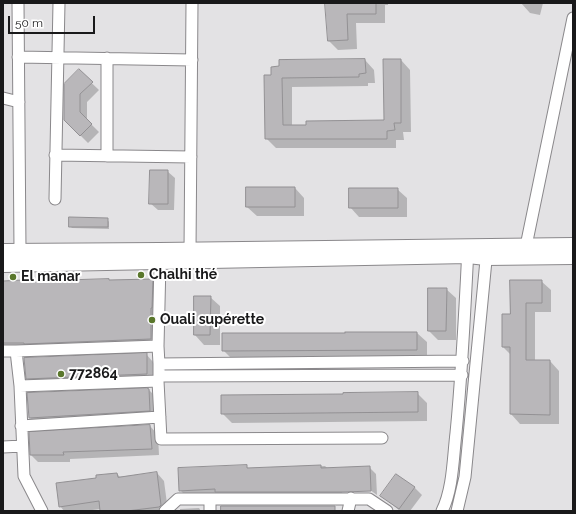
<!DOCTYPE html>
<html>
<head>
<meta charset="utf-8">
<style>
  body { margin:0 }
  #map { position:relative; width:576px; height:514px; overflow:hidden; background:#e3e2e4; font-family:Raleway,sans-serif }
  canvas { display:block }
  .frame { position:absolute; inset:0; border:4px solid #19191a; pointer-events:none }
  .scale { position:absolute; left:8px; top:16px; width:87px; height:18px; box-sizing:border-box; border:2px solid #19191a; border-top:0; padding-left:5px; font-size:12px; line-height:14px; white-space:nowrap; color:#19191a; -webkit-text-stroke:3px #fff; paint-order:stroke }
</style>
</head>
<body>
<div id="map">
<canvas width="576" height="514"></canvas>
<div class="frame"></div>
<div class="scale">50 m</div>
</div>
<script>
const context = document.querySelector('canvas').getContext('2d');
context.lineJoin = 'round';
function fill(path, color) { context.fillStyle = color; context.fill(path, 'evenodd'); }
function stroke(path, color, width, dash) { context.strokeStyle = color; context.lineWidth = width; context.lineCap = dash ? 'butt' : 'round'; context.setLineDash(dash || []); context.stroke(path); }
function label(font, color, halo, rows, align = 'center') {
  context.font = font + ' Raleway,sans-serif'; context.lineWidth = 4; context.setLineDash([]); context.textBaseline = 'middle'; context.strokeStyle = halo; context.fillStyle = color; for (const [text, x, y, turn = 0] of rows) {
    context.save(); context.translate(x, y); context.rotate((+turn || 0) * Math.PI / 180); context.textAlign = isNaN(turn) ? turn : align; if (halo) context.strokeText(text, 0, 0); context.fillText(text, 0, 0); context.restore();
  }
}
fill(new Path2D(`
  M326,3H388V5H385V23H356L357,49L338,50L329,41Z
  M521,3H543L540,15L530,13Z
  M365,60L374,70L375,83H368V86L292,87V126L385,121L401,60L410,70L411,132H403L404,140H396V148H276L266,138L272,76Z
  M79,71L99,90L87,102V120L99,132L88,143L65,120Z
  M167,171L175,178L174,210H158L150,203Z
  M295,188L304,198V216H257L247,207Z
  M397,189L407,198V217H359L350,207Z
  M107,219L109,222V229L72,228L70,226Z
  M152,280L159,287L158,346L3,350V282Z
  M541,281L551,290V312H535V361H550L559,371V424H520L511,414V355L503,347L511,315Z
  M446,289L456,298V340H438L429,331Z
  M195,297H210L220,306V345H204L195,335Z
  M346,333H417L427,342V359L233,360L223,350L346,334Z
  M146,354L153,362L154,381L34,386L27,378Z
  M149,390L156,397L157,417L37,425L30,418L28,394Z
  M417,393L427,403V421L232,423L222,413Z
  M150,426L158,435L159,455L70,459V462H38L31,455L30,433Z
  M246,466L249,469L325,466L332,472L327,480L350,499L187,497L180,490Z
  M369,467L376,474L377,495L348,474Z
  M157,473L164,481L168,511H101V509L84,511H64L60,506L97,478L117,474L121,478Z
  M415,488L422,495L410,511H400L382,496Z
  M199,508L201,511H180V509Z`), '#0003');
const building = new Path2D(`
  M325,3H376V14H347L348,40L328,41Z
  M365,59L366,73L359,74V77L282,78L283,125H306V121L384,120L383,59H401V123H394L395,130L387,131V139H265L264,75H271V67L279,66V60Z
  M79,69L93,82L80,94V112L92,124L80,136L64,120V84Z
  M150,170H168V204H149Z
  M246,187H295V207H246Z
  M349,188H398V208H349Z
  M69,217L108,218V227H69Z
  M109,279V280L153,279L152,308H151V339L24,344V343H3V281L23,280V281Z
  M510,280H542V303H526V360H550V415L510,414V347H502V314H510Z
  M428,288H447L446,331H428Z
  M194,296H211L210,335H194Z
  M345,332H417V350L222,351V333H345Z
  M147,353V374L26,379L24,358Z
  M147,388L149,389L150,411L29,418L27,393Z
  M418,392V412L221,414V395L343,394V393Z
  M150,425L152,449L63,452L64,455H30L29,432Z
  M247,465V468L321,465V468L370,466L371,491L344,492H215V489L179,491L178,468Z
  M157,472L161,505L159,507L127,511H100L99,501L59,507L56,483L96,478V475L117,473L118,477Z
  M396,474L415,487L399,509L380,496Z
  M221,506H335V511H221Z`);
fill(building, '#b9b7ba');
stroke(building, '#929093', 1);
const minor = new Path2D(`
  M18,3L20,250
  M18,57L192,60
  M107,58V156
  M3,98L19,102
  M55,155L191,157
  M55,199L59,3
  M190,250L192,3
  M526,253V246L573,18
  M158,346L159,364L463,361
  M3,351H16
  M159,364V376L462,375
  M159,376L158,381L161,439L382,438
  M20,386L158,381
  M21,426L160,417
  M3,447L22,446
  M42,511L24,476L20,386L16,351L158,346L160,262
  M165,511L178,499H369L387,511
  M210,511V499
  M348,511L351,498
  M442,511C453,489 453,458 456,433C462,372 465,310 468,248
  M457,511L465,477L487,250`);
const major = new Path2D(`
  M3,251L160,250L573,245
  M3,265L468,256L486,258L573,257`);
stroke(minor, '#8a888b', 13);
stroke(major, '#8a888b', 16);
stroke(minor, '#fff', 11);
stroke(major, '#fff', 14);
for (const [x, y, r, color] of [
  [141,275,4,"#5a772c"],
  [13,277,4,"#5a772c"],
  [152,320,4,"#5a772c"],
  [61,374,4,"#5a772c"]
]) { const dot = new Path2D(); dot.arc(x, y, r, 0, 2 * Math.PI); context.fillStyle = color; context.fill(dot); stroke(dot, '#fff', 1.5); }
label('bold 14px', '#19191a', '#fff', [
  ["Chalhi thé",149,275],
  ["El manar",21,277],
  ["Ouali supérette",160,320],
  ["772864",69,374]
], 'left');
</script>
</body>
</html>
